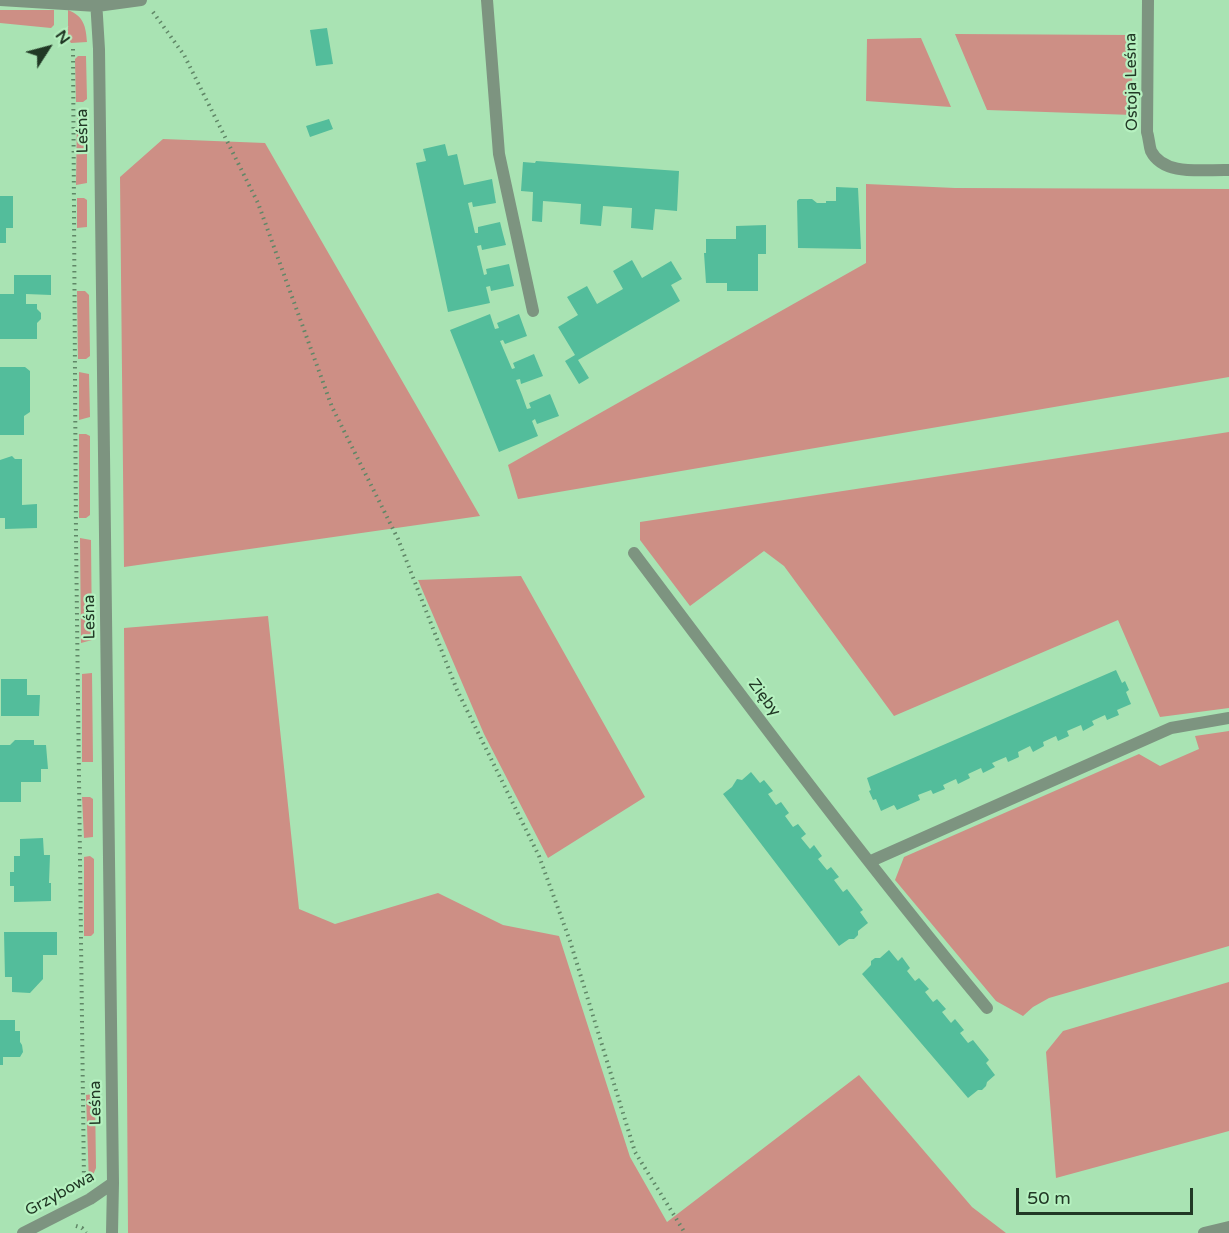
<!DOCTYPE html>
<html>
<head>
<meta charset="utf-8">
<style>
  body { margin:0 }
  #map { position:relative; width:1229px; height:1233px; overflow:hidden; background:#a9e3b3; font-family:"Varela Round",sans-serif }
  canvas { display:block }
  .north { position:absolute; left:18px; top:18px; width:60px; height:60px; -webkit-text-stroke:4px #b6f1c0; paint-order:stroke; rotate:54deg; font-size:16px; font-weight:700; line-height:24px; text-align:center; color:#213825 }
  .north::after { content:''; display:block; margin:auto; width:21px; height:27px; background:#213825; clip-path:polygon(50% 0,100% 100%,50% 72%,0 100%) }
  .scale { position:absolute; left:1016px; top:1188px; width:177px; height:27px; box-sizing:border-box; border:3px solid #213825; border-top:0; padding-left:8px; font-size:18px; line-height:21px; white-space:nowrap; color:#213825; -webkit-text-stroke:4px #b6f1c0; paint-order:stroke }
</style>
</head>
<body>
<div id="map">
<canvas width="1229" height="1233"></canvas>
<div class="north">N</div>
<div class="scale">50 m</div>
</div>
<script>
const context = document.querySelector('canvas').getContext('2d');
context.lineJoin = 'round';
function fill(path, color) { context.fillStyle = color; context.fill(path, 'evenodd'); }
function stroke(path, color, width, dash) { context.strokeStyle = color; context.lineWidth = width; context.lineCap = dash ? 'butt' : 'round'; context.setLineDash(dash || []); context.stroke(path); }
function label(font, color, halo, rows, align = 'center') {
  context.font = font + ' "Varela Round",sans-serif'; context.lineWidth = 4.5; context.setLineDash([]); context.textBaseline = 'middle'; context.strokeStyle = halo; context.fillStyle = color; for (const [text, x, y, turn = 0] of rows) {
    context.save(); context.translate(x, y); context.rotate((+turn || 0) * Math.PI / 180); context.textAlign = isNaN(turn) ? turn : align; if (halo) context.strokeText(text, 0, 0); context.fillText(text, 0, 0); context.restore();
  }
}
fill(new Path2D(`
  M0,10H54V25L51,28L0,23Z
  M68,10C84,16 86,27 87,42L71,43L68,39Z
  M955,34L1131,35L1133,115L987,110Z
  M921,38L951,107L866,101L867,39Z
  M78,56H86L87,99L83,102H76L75,59Z
  M77,118H84L87,121V183L76,185Z
  M163,139L265,143L480,516L124,567L120,177Z
  M866,184L955,188L1229,189V377L518,499L508,465L866,263Z
  M77,198H84L87,200V227L77,228Z
  M77,291H85L89,295L90,356L86,359H78Z
  M79,372L89,374L90,417L79,420Z
  M1229,432V708L1160,717L1118,620L894,716L784,566L764,551L690,606L640,540V522Z
  M79,434H86L90,436V515L86,518H79Z
  M80,538L91,540L92,640L81,643Z
  M521,576L645,797L548,858L484,734L418,580Z
  M268,616L299,909L335,924L438,893L503,925L559,936L630,1157L667,1222L859,1075L972,1207L1006,1233H128L124,628Z
  M92,673L93,762H82V674Z
  M1229,731V946L1049,998L1033,1007L1023,1016L996,1001L895,880L904,857L1139,754L1160,766L1199,749L1195,736Z
  M82,797H90L93,799V837L84,838Z
  M90,856L94,859V933L91,936H84V857Z
  M1229,982V1131L1056,1178L1046,1052L1063,1031Z
  M92,1094L95,1096L96,1168L89,1184L86,1095Z`), '#cd8f85');
fill(new Path2D(`
  M327,28L333,64L316,66L310,30Z
  M329,119L333,129L310,137L306,126Z
  M445,144L448,156L457,154L464,185L492,179L496,203L473,207L472,202L468,203L475,233H478V227L500,222L503,234L506,245L482,250L481,245L477,246L484,275L487,274L486,269L509,264L514,286L491,291L490,286L486,287L490,303L448,312L416,163L426,161L423,149Z
  M536,161L679,171L677,211L655,209L653,230L631,228L632,208L603,206L601,226L580,224L581,204L543,201L542,222L532,221L533,192L521,191L523,162L535,163Z
  M836,187L858,188L861,249L798,248L797,201L799,199H812L817,203H826V201H836Z
  M0,196H13V228H6V243H0Z
  M766,225V254H758V291H727V283H706L704,253H706V239H736V226Z
  M632,260L642,278L671,261L682,279L671,285L680,301L578,360L589,378L579,384L565,361L575,355L558,327L578,315L567,297L587,286L597,304L623,289L613,271Z
  M14,275H51V295L26,294V304H37V309L41,313V319L37,323V339H0V294H14Z
  M490,314L495,329L499,328L497,323L519,314L527,336L505,344L503,340L500,341L512,369L515,368L513,363L534,354L543,376L521,384L520,379L516,380L522,395L527,409L531,408L529,403L550,394L559,416L537,424L535,419L532,421L538,436L499,452L450,330Z
  M0,367H25L30,371V412L24,416V435H0Z
  M12,456L15,459H22V505L37,504V528L5,529V518H0V460Z
  M1116,670L1122,683L1125,681L1129,690L1126,692L1131,704L1117,710L1119,715L1107,720L1105,715L1092,721L1094,725L1083,731L1081,725L1067,731L1069,736L1058,741L1056,736L1043,742L1044,746L1033,752L1030,746L1018,752L1019,757L1008,762L1006,757L992,763L995,767L983,773L981,768L968,774L970,778L958,784L956,779L943,785L945,789L933,794L931,790L918,795L920,800L897,810L894,805L881,811L876,799L873,800L869,791L871,790L867,778Z
  M1,679H27V695H40L39,716H1Z
  M15,740H34V745H46L48,769H41V782H21V802H0V745H10Z
  M751,772L760,783L764,780L773,791L768,794L776,805L781,802L789,813L785,816L793,827L798,824L806,834L801,838L810,849L814,845L822,856L818,859L827,870L831,867L839,877L834,880L843,892L847,889L863,910L860,912L868,923L858,931V935L854,939H849L839,946L723,794L732,787L737,779L742,780Z
  M43,838L44,855H50L49,883H51V901L14,902V886H10V872H14V856H20V839Z
  M4,932H57V955H43V979L30,993L12,992V977H5Z
  M889,950L898,961L902,957L910,968L907,971L915,981L919,978L929,989L925,992L933,1002L937,999L946,1009L942,1012L951,1023L955,1019L964,1030L960,1033L968,1043L973,1040L989,1060L986,1063L995,1075L987,1082L986,1086L982,1090H978L968,1098L862,974L871,965V961L875,958H880Z
  M0,1020H15V1031H20V1042L22,1045L23,1052L20,1057H3V1065H0Z`), '#53bd9b');
stroke(new Path2D(`
  M153,12L184,55L258,203L332,407L398,539L457,690L539,856L570,941L635,1152L685,1233
  M73,49L76,537L84,1182
  M76,1226L82,1228L86,1233`), '#608767', 4, [1.5, 4.5]);
stroke(new Path2D(`
  M487,0L499,154L533,311
  M1204,1233L1229,1227`), '#7d9480', 12);
stroke(new Path2D(`
  M0,0L97,6L141,0
  M96,0L99,49L113,1183L112,1233
  M1148,0L1147,132C1149,138 1149,145 1151,151C1164,177 1205,169 1229,170
  M634,553C749,706 864,860 987,1008
  M871,861L1171,728L1229,718
  M23,1233L90,1199L113,1183`), '#7d9480', 12);
label('16px', '#213825', '#b6f1c0', [
  ["Ostoja Leśna",1132,82,-91],
  ["Leśna",83,131,-91],
  ["Leśna",90,617,-91],
  ["Zięby",764,698,53],
  ["Leśna",96,1103,-91],
  ["Grzybowa",60,1194,-29]
]);
</script>
</body>
</html>
